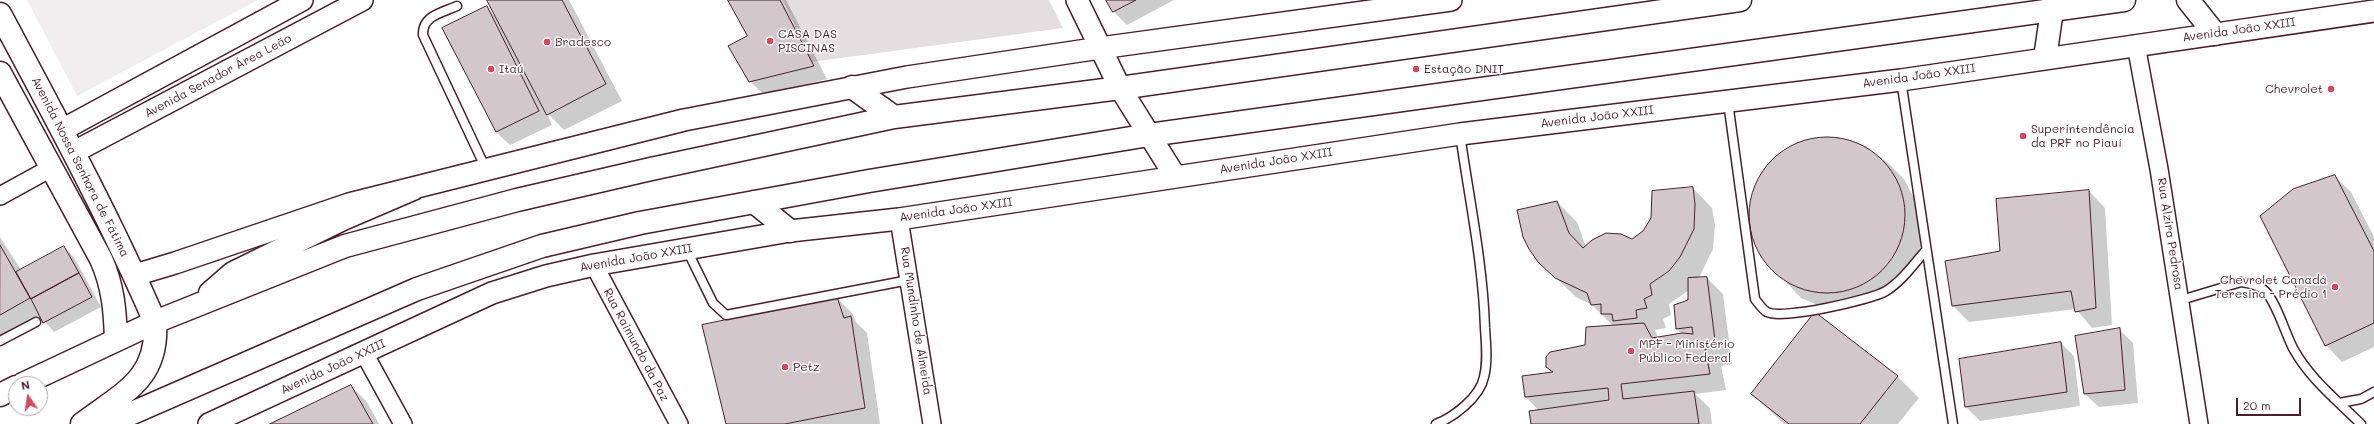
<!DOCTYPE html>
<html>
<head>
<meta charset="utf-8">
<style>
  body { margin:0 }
  #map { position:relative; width:2374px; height:424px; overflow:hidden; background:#fff; font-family:Mali,sans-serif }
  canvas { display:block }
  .north { position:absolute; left:8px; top:376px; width:40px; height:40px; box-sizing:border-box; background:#fff; border:1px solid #b7a5aa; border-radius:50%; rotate:347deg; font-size:11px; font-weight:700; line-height:16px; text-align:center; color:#4a1f2b }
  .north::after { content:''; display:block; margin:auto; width:14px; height:18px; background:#d1495b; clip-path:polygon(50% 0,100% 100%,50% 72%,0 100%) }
  .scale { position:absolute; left:2236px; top:398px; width:65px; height:18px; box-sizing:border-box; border:2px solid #4a1f2b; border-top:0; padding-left:5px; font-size:12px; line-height:14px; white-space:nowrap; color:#4a1f2b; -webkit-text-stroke:3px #fff; paint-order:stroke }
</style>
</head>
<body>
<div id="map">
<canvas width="2374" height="424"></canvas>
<div class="north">N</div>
<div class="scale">20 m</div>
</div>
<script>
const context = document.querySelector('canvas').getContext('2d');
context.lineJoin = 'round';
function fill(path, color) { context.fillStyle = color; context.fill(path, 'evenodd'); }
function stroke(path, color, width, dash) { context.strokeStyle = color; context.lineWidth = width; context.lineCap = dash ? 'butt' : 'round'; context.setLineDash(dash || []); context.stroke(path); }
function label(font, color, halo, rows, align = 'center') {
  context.font = font + ' Mali,sans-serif'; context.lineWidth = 3; context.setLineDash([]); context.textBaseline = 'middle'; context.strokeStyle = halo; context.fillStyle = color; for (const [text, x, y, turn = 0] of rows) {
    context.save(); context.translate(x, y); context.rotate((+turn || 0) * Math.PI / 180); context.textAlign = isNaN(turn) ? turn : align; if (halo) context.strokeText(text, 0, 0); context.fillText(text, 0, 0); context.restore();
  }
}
fill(new Path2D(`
  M27,0H258L77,96Z`), '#f2eeef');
fill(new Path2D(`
  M783,0H1049L1063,28L812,62Z`), '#e5dee0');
fill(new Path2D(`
  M488,0H569L622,101L564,130L546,112L552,125L510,145L496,132L487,8L496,17Z
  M729,0H786L827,79L764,95L750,81L749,37Z
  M1107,0H1174L1127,25L1114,12Z
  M1824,137L1842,139L1866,146L1887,162L1904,179L1913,196L1921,225L1920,247L1910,275L1885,298L1857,307L1827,309L1801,298L1769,264L1754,239L1750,223L1751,203L1759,179L1778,154L1804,140Z
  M2334,176L2351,192L2374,237V347L2342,362L2326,345Z
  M1693,188L1712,208L1715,225L1713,249L1699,278H1707L1723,294L1732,364L1721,366L1726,390L1695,394L1710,408L1712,424H1532L1539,411L1526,397L1553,373L1547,367L1586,346L1613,326L1592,305L1576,297L1539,262L1557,202L1577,222L1586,247L1632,240L1644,232ZM1689,290V301L1676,328L1682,334L1658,338L1655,330L1666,328L1663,319L1671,315L1669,304Z
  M2089,191L2105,208L2112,325L2092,328L2076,309L1969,322L1953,306L1946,261L2002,251Z
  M0,237L21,270L64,247L74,257L101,307L54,332L41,317L0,340Z
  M837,298L853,314L856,322L867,333L880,424H727Z
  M2119,329L2133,343L2138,403L2099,407L2085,394Z
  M2061,343L2074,356L2080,406L1980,421L1966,407L1960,360Z
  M1897,376L1919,398L1898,424H1784L1752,394Z
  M351,386L367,402L379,424H273Z`), '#0003');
const building = new Path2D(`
  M487,0H562L606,84L547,115Z
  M728,0H780L814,66L749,82L728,46L747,36Z
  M1106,0H1136L1113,12Z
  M487,6L539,111L496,132L442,28Z
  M1749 215a78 78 0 1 1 156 0a78 78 0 1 1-156 0Z
  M2335,175L2374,251V323L2325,346L2260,216L2293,189Z
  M1693,187L1695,204L1694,229L1680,257L1669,271L1650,284L1652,295L1644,299L1647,308L1636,310L1637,318L1613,321L1612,314H1601V304L1591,305L1587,293L1555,278L1538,262L1529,249L1523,237L1517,210L1557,201L1569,233L1583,248L1592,240L1606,233L1621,234L1632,239L1643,231L1651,218L1652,191Z
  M2089,190L2096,308L2075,312L2071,291L1952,306L1945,261L2000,251L1996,199Z
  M0,245L30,298L0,315Z
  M64,246L79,273L31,299L16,272Z
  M79,273L92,297L43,323L31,299Z
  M1707,277L1716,348L1705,349L1710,374L1621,384L1623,399L1694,391L1699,424H1531L1529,411L1609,400L1608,388L1525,397L1522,376L1553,372L1546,367V357L1550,352L1585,345L1586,327L1644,323L1652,338L1682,333L1693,334L1692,327L1676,329L1674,305L1688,300V278Z
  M837,297L844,318L851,316L865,408L785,424H726L702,325Z
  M1815,312L1898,376L1860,424H1789L1751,394Z
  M2120,328L2125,390L2084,394L2075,336Z
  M2061,342L2067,392L1965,407L1959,359Z
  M351,385L373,424H270Z`);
fill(building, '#d2c7cb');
stroke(building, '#4a1f2b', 1);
const service = new Path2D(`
  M457,6C441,13 422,16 423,35L486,169
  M1901,80L1953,424
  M1728,102L1755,299C1758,303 1763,310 1767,312C1782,320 1871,300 1886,291C1902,281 1914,264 1926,250
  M687,250L713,303L726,315L909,280
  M2181,300L2241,282C2249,283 2258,285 2264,290C2276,300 2286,336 2294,350C2306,371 2322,387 2339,403L2361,399L2374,392
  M0,341L36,322
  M2339,403L2361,424
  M1436,424C1454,417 1480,397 1484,377C1488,361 1486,344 1485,328C1483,263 1469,198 1460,134`);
const minor = new Path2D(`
  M2136,45L2159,169L2199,424
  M0,196L51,168
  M899,219L932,424
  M594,265L679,424
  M364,353L403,424`);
const tertiary = new Path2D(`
  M1077,0L1120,88L1175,176
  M62,130L302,0
  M74,152L362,0
  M135,275L175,263L349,204L684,120L907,77L1100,48L1451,0
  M209,424L492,293L546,276L594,265L790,231L899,219L1460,134L1901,80L2374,11`);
const secondary = new Path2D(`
  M0,14C54,115 109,216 155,322
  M0,73L101,259C113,286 115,310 116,339`);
const primary = new Path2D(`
  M2188,0L2215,34
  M2045,58L2052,10
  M852,87L894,117
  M754,202L790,231
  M210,293L233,273L343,219L413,189
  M23,384L155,322L345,246L517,200L651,169L894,117L1120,88L1740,0
  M0,395L16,387
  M82,424C122,393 159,380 155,322
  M107,424L417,289L542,246L640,223L869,181L1149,135L2124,0`);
stroke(service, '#4a1f2b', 11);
stroke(minor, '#4a1f2b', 20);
stroke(tertiary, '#4a1f2b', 24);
stroke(secondary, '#4a1f2b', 25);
stroke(primary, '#4a1f2b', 25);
stroke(service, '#fff', 8);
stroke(minor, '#fff', 17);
stroke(tertiary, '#fff', 21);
stroke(secondary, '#fff', 22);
stroke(primary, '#fff', 22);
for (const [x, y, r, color] of [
  [770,41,4,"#d1495b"],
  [547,42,4,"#d1495b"],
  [491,69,4,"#d1495b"],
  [1416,69,4,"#d1495b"],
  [2331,89,4,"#d1495b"],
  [2023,136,4,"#d1495b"],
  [2335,287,4,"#d1495b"],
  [1631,351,4,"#d1495b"],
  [785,367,4,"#d1495b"]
]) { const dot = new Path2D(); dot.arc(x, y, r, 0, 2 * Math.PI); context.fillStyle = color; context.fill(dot); stroke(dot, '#fff', 1.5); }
label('12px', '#4a1f2b', '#fff', [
  ["Avenida João XXIII",2239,30,-8],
  ["Avenida Senador Área Leão",218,76,-28],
  ["Avenida João XXIII",1919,76,-8],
  ["Avenida João XXIII",1597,117,-7],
  ["Avenida João XXIII",1276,161,-9],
  ["Avenida Nossa Senhora de Fátima",80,167,63],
  ["Avenida João XXIII",956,210,-8],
  ["Rua Alzira Pedrosa",2170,234,81],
  ["Avenida João XXIII",636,258,-10],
  ["Rua Mundinho de Almeida",916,321,81],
  ["Rua Raimundo da Paz",636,345,62],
  ["Avenida João XXIII",333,367,-25]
]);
label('12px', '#4a1f2b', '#fff', [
  ["CASA DAS",778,34],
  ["PISCINAS",778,48],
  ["Bradesco",555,42],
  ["Itaú",499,69],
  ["Estação DNIT",1424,69],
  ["Chevrolet",2323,89,"right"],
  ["Superintendência",2031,129],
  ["da PRF no Piauí",2031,143],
  ["Chevrolet Canadá",2327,280,"right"],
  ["Teresina - Prédio 1",2327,294,"right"],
  ["MPF - Ministério",1639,344],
  ["Público Federal",1639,358],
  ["Petz",793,367]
], 'left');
</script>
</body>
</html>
